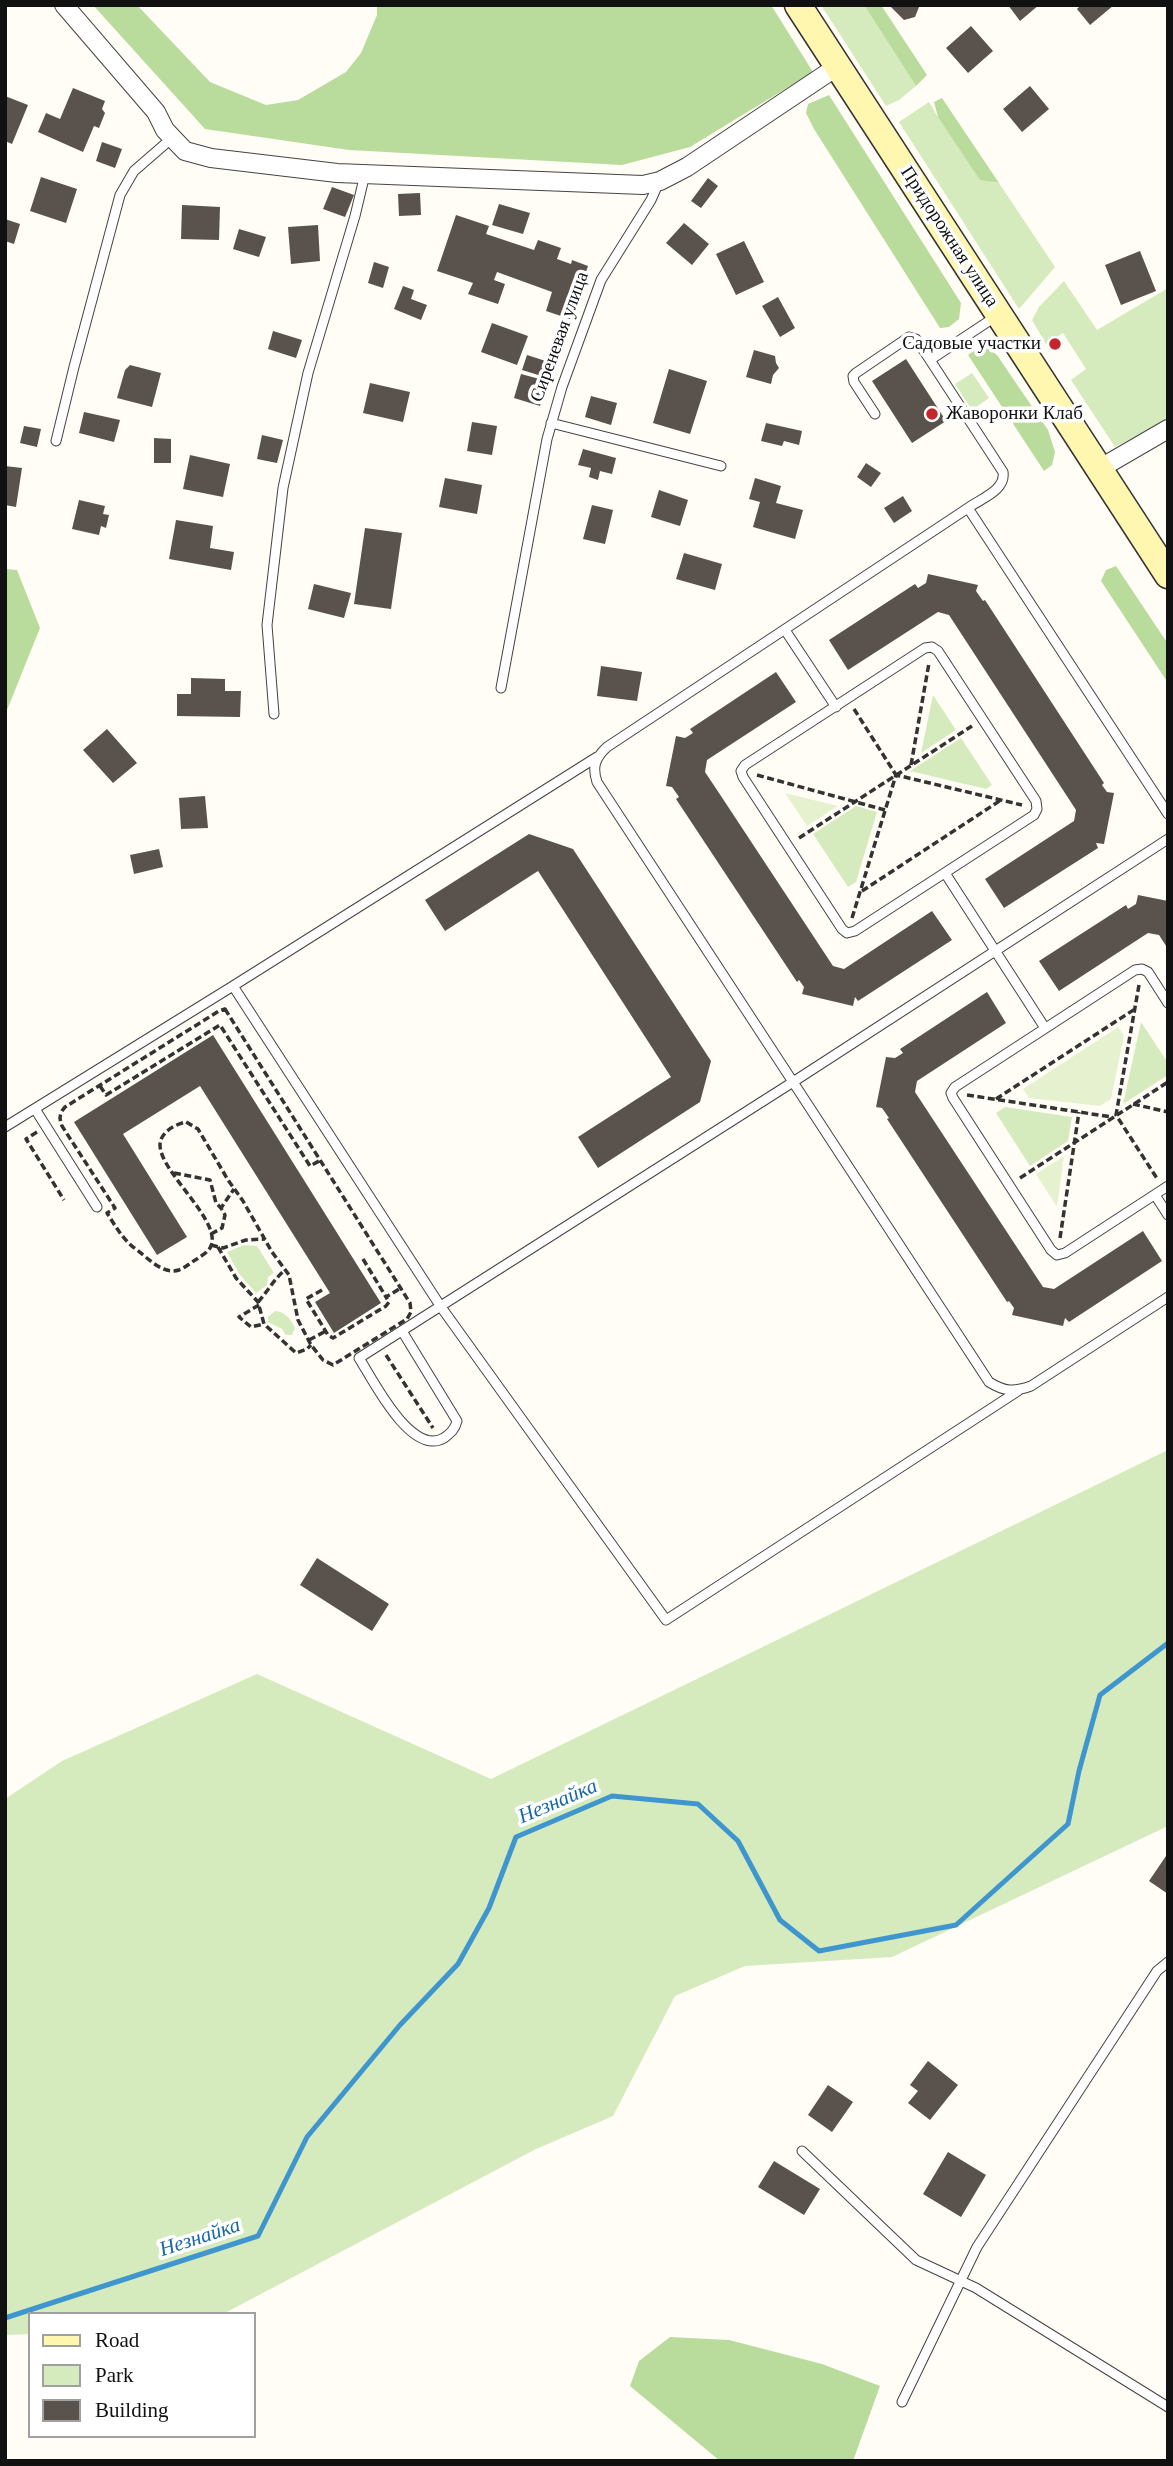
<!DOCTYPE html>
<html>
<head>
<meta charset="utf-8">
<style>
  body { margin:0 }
  #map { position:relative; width:1173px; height:2466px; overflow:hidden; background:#fffdf5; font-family:Georgia,serif }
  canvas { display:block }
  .frame { position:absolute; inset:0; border:7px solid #111; pointer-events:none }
  .legend { position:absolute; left:28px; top:2312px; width:228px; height:126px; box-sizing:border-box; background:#fff; border:2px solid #a0a0a0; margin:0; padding:9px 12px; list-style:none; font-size:21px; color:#111 }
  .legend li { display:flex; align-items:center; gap:14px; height:35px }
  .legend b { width:35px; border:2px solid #a0a0a0 }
</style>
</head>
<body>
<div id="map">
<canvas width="1173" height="2466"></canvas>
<div class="frame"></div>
<ul class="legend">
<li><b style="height:9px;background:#fff6b0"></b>Road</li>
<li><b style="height:19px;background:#d5ebbd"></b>Park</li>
<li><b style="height:19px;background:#5a524d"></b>Building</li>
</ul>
</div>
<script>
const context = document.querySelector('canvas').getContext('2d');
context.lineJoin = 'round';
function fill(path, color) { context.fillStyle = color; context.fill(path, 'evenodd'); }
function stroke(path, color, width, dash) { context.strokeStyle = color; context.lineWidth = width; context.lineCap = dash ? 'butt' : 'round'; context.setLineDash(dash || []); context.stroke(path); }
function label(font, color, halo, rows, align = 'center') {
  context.font = font + ' Georgia,serif'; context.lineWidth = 7; context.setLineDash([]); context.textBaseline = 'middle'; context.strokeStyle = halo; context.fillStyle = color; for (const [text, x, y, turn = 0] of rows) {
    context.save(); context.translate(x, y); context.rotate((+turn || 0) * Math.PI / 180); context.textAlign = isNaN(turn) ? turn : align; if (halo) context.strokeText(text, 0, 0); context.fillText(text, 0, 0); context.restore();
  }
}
fill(new Path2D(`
  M821,5H864L916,86L899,100L886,106Z
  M929,102L938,117L990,182L999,183L1055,267L1019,309L899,122Z
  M1064,281L1097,330L1168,288V419L1115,447L1071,380L1086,369L1063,333L1046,344L1032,320L1039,307Z
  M972,373L989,398L972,410L955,384Z
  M933,695L956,730L921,753Z
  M961,738L992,785L986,789L910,771Z
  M856,806L877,812L856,882L848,887L813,834Z
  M1141,1022L1168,1063V1075L1123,1104Z
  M1005,1107L1072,1117L1068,1141L1030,1166L996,1113Z
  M244,1245L257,1246L274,1273L268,1277L267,1285L256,1293L240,1275L227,1252Z
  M275,1311C285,1311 291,1320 295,1328L292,1335H286L282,1329L268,1322V1317Z
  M1168,1450V1826L892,1957L745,1966L675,1996L613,2116L536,2149L223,2314H30V2334L5,2335V1799L62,1761L257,1674L491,1779Z`), '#d5ebbd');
fill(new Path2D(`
  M93,5H137L210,82L266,105L298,100L346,72L361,53L377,15V5H771L813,72L690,147L622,165L349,150L205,129Z
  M864,5H881L927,75L916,86Z
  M829,95L961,303L959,319L949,327L940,328L814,129L806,113L808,104Z
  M942,98L999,183L980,180L938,117L934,102Z
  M982,344L997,355L1048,430L1055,452L1052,465L1044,471L968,355Z
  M1116,566L1168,644V683L1101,581L1106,570Z
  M5,569L17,570L40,628L5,715Z
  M670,2337L729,2340L822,2364L880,2386L853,2461H720L630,2386L639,2361Z`), '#b9dc9c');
fill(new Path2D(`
  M785,793L838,806L807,826Z
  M1118,1027L1124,1036L1111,1099L1100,1106L1029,1098L1023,1089Z
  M1064,1156L1057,1207L1036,1174Z`), '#e6f2cf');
stroke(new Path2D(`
  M5,2318L258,2236L307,2137L400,2025L458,1964L489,1908L516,1837L612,1796L698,1804L738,1841L780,1920L819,1951L956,1925L1068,1824L1079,1771L1100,1695L1168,1643`), '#3f96cf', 5);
fill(new Path2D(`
  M896,5H918L919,7L915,17L904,20L891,7Z
  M1008,5H1039L1020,21Z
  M1081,5L1094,6L1114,5L1090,25L1077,9Z
  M971,26L993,51L968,73L946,48Z
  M1030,86L1049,109L1022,132L1003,109Z
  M73,88L105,101L102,109L105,113L99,128L94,126L83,152L38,132L46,113L60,119Z
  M5,96L28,105L12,144L5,141Z
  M102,142L122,149L115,168L96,161Z
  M41,177L77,189L66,223L30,211Z
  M708,178L718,186L701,208L691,201Z
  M332,187L354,195L345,217L323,209Z
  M420,193L421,215L399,216L398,194Z
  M499,204L530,213L523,234L492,225Z
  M182,205L220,207L219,240L181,239Z
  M456,215L489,226L486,234L534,250L538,240L561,248L557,259L571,264L572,260L588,266L570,319L546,311L552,292L497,272L494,280L505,284L498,304L468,294L473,283L437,271Z
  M5,219L20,224L14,244L5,241Z
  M684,223L709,244L692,265L666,243Z
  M318,225L320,261L291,264L288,227Z
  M239,229L266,237L259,257L233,249Z
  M744,241L764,282L736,295L716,254Z
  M1140,251L1156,291L1121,305L1105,265Z
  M374,262L389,267L383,288L368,283Z
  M403,286L414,290L411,299L427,305L421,320L394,309Z
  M778,297L795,328L780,337L762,306Z
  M492,323L528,336L517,365L481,352Z
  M273,331L302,340L296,358L268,349Z
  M754,350L775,356L776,363L779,368L773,375L771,384L746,377Z
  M527,355L552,363L548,378L522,370Z
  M906,359L946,421L912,443L872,381Z
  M130,365L161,373L152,407L117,398L125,370Z
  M669,369L707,381L690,434L653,423Z
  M521,374L547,381L540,406L514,398Z
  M370,383L410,392L403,422L363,413Z
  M591,396L617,403L611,425L585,417Z
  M84,412L120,420L114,442L79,433Z
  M472,422L497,426L492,455L467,451Z
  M766,423L802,431L799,445L784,441L782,446L761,441Z
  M24,426L41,429L37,447L20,443Z
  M262,435L283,440L277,463L257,459Z
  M154,438L171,439V463H154Z
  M583,449L616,458L612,474L600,471L598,480L589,477L591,468L578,465Z
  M190,455L230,464L223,497L183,489Z
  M866,463L881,473L871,487L857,477Z
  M5,466L22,468L16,507L5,505Z
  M445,478L482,485L477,514L439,507Z
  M755,478L781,486L776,503L803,510L795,539L753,527L760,502L749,499Z
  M659,490L688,500L680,526L651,517Z
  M903,496L912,511L894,523L884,508Z
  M79,500L105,506L103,514L109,515L106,528L101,526L99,535L72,529Z
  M592,505L613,510L605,544L583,539Z
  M176,520L213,526L210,548L234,552L231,570L169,559Z
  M365,528L402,533L391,609L354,604Z
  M684,553L722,564L715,590L676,579Z
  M928,574L978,585L976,591L983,601L985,600L1104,783L1102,785L1107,792L1114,793L1104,844L1096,843L1098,848L1004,908L985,879L1074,821L1076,810L949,615L938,612L848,670L829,640L915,584L918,588L926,583Z
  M314,584L351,593L344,618L308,609Z
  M601,666L642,672L637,701L597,696Z
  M776,672L796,702L707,760L705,772L721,796L833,966L844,969L932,911L952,940L858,1001L855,997L853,1006L802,994L804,987L799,980L797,982L676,799L679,797L672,787L666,786L676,736L685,738L693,733L690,729Z
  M191,678L225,679V691H241L240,717L177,716V694H191Z
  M107,729L137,763L113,783L83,750Z
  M205,796L208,828L181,829L179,798Z
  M529,834L573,849L711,1061L700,1102L598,1168L578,1137L671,1077L538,871L445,931L425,900Z
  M159,849L163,867L134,874L130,855Z
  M1138,895L1168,901V949L1159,935L1148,933L1059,991L1039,961L1126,905L1128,909L1136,904Z
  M987,992L1006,1023L917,1081L915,1092L1043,1287L1054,1289L1143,1231L1162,1261L1069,1322L1065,1318L1063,1326L1012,1315L1014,1308L1009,1301L1007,1302L887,1119L889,1118L882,1108L876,1107L886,1057L895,1058L903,1053L900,1049Z
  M213,1035L381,1303L334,1333L315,1302L330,1293L200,1086L123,1134L187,1237L157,1255L74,1122Z
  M317,1558L389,1604L372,1631L300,1585Z
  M1168,1853V1894L1149,1881Z
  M928,2061L958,2085L930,2120L908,2103L918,2091L910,2085Z
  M828,2085L853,2102L832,2132L808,2115Z
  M948,2152L986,2175L961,2217L923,2194Z
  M774,2161L820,2189L804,2215L758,2187Z`), '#5a524d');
const service = new Path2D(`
  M875,414L854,382L853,376L856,373L909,337L916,339L930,360
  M551,423L721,466
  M56,441L74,367L120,195L134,171L172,138
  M968,508C982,498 1006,490 1003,472L930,360L998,315
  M785,630L836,707
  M932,647L938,651L1036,801L1037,809L1034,815L855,931L847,933L842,929L743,777L741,771L745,765L925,648Z
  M501,688L547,439L562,387L601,280L651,200L659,182
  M274,714L267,625L283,488L308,373L355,216L365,174
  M597,757L233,986L441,1307L666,1620L1018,1391
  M1168,814L968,508L607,747C595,758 592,767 597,782L989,1382C1005,1392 1014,1392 1031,1386L1168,1297
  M945,873L1045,1028
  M1168,1003L1148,972L1142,969L1135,970L955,1087L951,1093L953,1098L1051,1250L1057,1255L1065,1253L1168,1186
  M35,1109L97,1207
  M5,1127L233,986
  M1155,1195L1168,1215
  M402,1331L457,1421C455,1429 451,1433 444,1438C411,1457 373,1380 359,1358L793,1082L1168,839
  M802,2151L916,2260L976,2288L1168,2407
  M902,2402L977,2247L1157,1971L1168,1962`);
const minor = new Path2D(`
  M64,5L156,112L165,130L185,151L211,158L337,173L643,185L660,181L687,167L838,66
  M1099,469L1168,429`);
const secondary = new Path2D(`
  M798,5L1168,575`);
stroke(service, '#444', 11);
stroke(minor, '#444', 20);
stroke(secondary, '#333', 29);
stroke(new Path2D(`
  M854,709L896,775
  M911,765L929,663
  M757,775L885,810
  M799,838L972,726
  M862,891L1001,800
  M852,918L896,775L1022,805
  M1139,985L1116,1115L1158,1180
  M225,1009L410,1303L411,1312L407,1319L333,1365L323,1360L311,1345L298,1320L289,1275L272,1252L243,1201L228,1180L198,1129L186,1122C176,1124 160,1132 160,1145C160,1173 225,1223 210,1248C207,1253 201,1256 197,1259C191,1262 185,1268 179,1270C163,1275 149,1259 137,1250C123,1240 116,1227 107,1213L115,1208L62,1126C59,1118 59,1114 65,1107L219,1011Z
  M100,1086L106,1095L220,1025L310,1166L321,1160
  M967,1095L1112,1117
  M996,1099L1135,1009
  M1133,1104L1168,1112
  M37,1132L26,1139L64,1200
  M174,1173L210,1180L216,1203L221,1208
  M1020,1178L1168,1082
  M211,1234L222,1228L225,1215L221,1208L234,1189
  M1060,1238L1079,1112
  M211,1245L223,1248L246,1240L265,1239
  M218,1247L236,1278L258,1302L264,1324L296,1353L307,1349L311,1345
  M363,1259L386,1297
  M322,1290L306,1299L328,1335L333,1338L386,1306L389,1302L386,1297L401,1288
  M258,1302C268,1291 274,1279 285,1270
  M259,1305L239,1317L251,1327L264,1324
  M309,1340L326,1331
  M386,1355L433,1428`), '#333', 3.5, [7, 3.5]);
stroke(service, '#fff', 9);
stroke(minor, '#fff', 18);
stroke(secondary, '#fff6b0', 26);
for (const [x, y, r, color] of [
  [1055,344,7,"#c4262e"],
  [932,414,7,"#c4262e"]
]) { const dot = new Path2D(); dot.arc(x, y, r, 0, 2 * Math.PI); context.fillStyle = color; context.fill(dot); stroke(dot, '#fff', 2.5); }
label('19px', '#111', '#fff', [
  ["Придорожная улица",949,237,57],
  ["Сиреневая улица",560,337,-70]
]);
label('19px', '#111', '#fff', [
  ["Садовые участки",1041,344],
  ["Жаворонки Клаб",946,414,"left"]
], 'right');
label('italic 21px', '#1768a6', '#fff', [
  ["Незнайка",558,1802,-23],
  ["Незнайка",200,2238,-18]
]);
</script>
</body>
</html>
